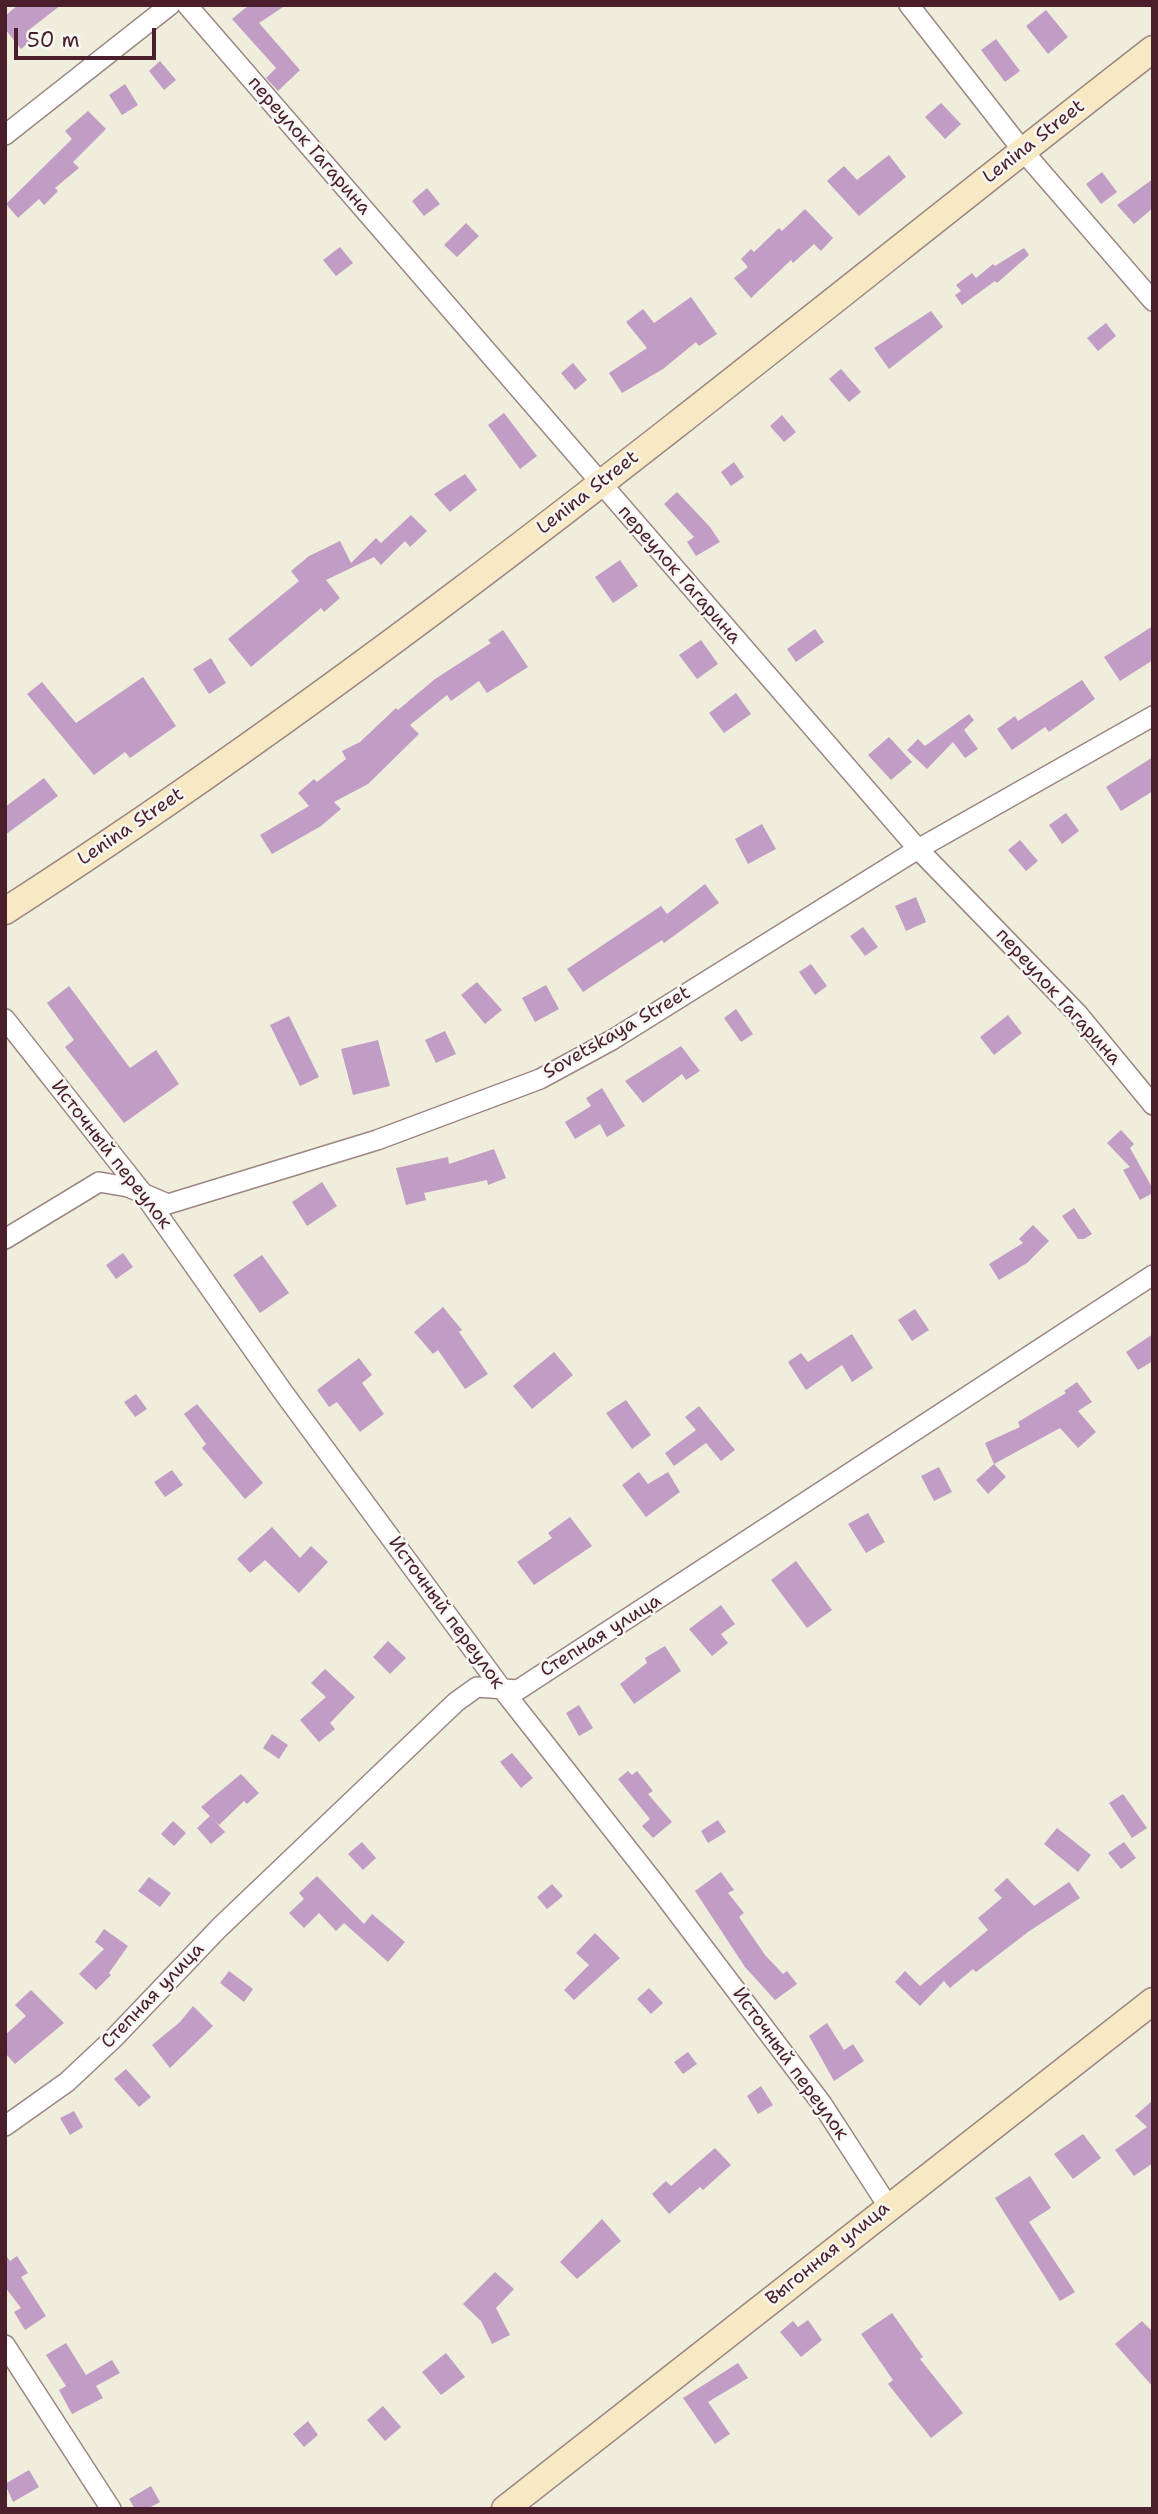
<!DOCTYPE html>
<html>
<head>
<meta charset="utf-8">
<style>
  body { margin:0 }
  #map { position:relative; width:1158px; height:2514px; overflow:hidden; background:#efeddb; font-family:"Shantell Sans",sans-serif }
  canvas { display:block }
  .frame { position:absolute; inset:0; border:7px solid #4a1f2b; pointer-events:none }
  .scale { position:absolute; left:14px; top:28px; width:142px; height:32px; box-sizing:border-box; border:4px solid #4a1f2b; border-top:0; padding-left:9px; font-size:21px; line-height:24px; white-space:nowrap; color:#4a1f2b; -webkit-text-stroke:5px #f6f6f2; paint-order:stroke }
</style>
</head>
<body>
<div id="map">
<canvas width="1158" height="2514"></canvas>
<div class="frame"></div>
<div class="scale">50 m</div>
</div>
<script>
const context = document.querySelector('canvas').getContext('2d');
context.lineJoin = 'round';
function fill(path, color) { context.fillStyle = color; context.fill(path, 'evenodd'); }
function stroke(path, color, width, dash) { context.strokeStyle = color; context.lineWidth = width; context.lineCap = dash ? 'butt' : 'round'; context.setLineDash(dash || []); context.stroke(path); }
function label(font, color, halo, rows, align = 'center') {
  context.font = font + ' "Shantell Sans",sans-serif'; context.lineWidth = 5; context.setLineDash([]); context.textBaseline = 'middle'; context.strokeStyle = halo; context.fillStyle = color; for (const [text, x, y, turn = 0] of rows) {
    context.save(); context.translate(x, y); context.rotate((+turn || 0) * Math.PI / 180); context.textAlign = isNaN(turn) ? turn : align; if (halo) context.strokeText(text, 0, 0); context.fillText(text, 0, 0); context.restore();
  }
}
fill(new Path2D(`
  M18,5H61L30,29L36,37L21,49L5,29V16Z
  M249,5H286L259,23L300,70L278,91L266,78L276,68L232,19Z
  M1046,10L1068,37L1048,54L1026,26Z
  M996,39L1020,71L1005,82L981,50Z
  M160,61L176,80L164,90L149,71Z
  M125,84L138,105L122,115L109,95Z
  M941,103L961,124L945,139L925,117Z
  M88,111L106,129L73,162L79,168L55,188L58,191L44,205L39,199L18,218L6,204L72,139L65,131Z
  M889,155L906,177L859,216L827,181L844,166L857,180Z
  M1102,172L1117,192L1101,204L1086,184Z
  M1153,179V208L1134,224L1117,205Z
  M427,188L440,204L424,216L412,201Z
  M805,209L833,238L821,251L814,244L793,263L791,260L751,298L734,278L748,267L741,259L751,249L754,252L779,228L782,231Z
  M466,223L479,236L457,257L444,245Z
  M340,247L353,263L336,276L323,260Z
  M1024,248L1029,255L997,283L995,281L962,305L955,295L961,291L956,285L972,273L976,278L993,264L995,266Z
  M691,297L717,334L699,346L696,342L663,369L622,393L609,373L647,348L626,322L643,309L654,323Z
  M931,311L943,327L889,369L874,348Z
  M1106,323L1116,336L1098,351L1087,338Z
  M573,363L587,380L575,390L561,373Z
  M841,369L861,392L849,402L829,379Z
  M504,413L537,456L520,469L488,425Z
  M782,415L796,432L784,442L770,426Z
  M734,462L744,477L731,486L721,472Z
  M465,474L477,490L450,512L434,494Z
  M677,492L710,527L720,542L696,556L687,542L694,537L664,504Z
  M411,515L427,531L410,547L405,541L381,565L374,557L326,580L340,598L324,612L321,608L251,667L228,639L299,581L291,571L309,556L340,541L351,563L376,538L381,543Z
  M620,560L638,586L613,603L595,577Z
  M1153,626V660L1120,681L1104,657Z
  M815,629L824,642L796,662L787,649Z
  M503,630L528,667L487,693L479,681L451,701L447,695L410,725L419,734L368,784L334,802L341,809L321,826L272,854L260,835L309,806L298,793L314,779L317,782L346,759L342,751L360,742L396,708L398,710L435,679L491,643L488,640Z
  M701,640L718,664L697,679L679,655Z
  M211,658L226,683L209,694L193,669Z
  M143,677L176,726L130,758L125,752L94,775L27,694L42,682L76,723Z
  M1082,680L1095,699L1049,732L1045,727L1012,750L997,729L1015,716L1018,721Z
  M736,693L751,714L724,733L709,713Z
  M969,714L974,720L964,730L978,749L965,758L953,742L927,769L907,750L918,739L925,746Z
  M889,737L912,762L891,780L868,755Z
  M1153,757V791L1121,811L1106,787Z
  M44,778L58,796L5,835V807Z
  M1066,813L1079,831L1062,844L1049,825Z
  M762,824L776,849L748,864L735,839Z
  M1020,840L1038,861L1026,871L1008,850Z
  M705,884L719,903L664,943L662,940L583,992L567,969L661,906L667,914Z
  M916,897L926,922L906,931L895,906Z
  M863,927L878,947L865,956L850,936Z
  M811,964L827,986L815,995L799,972Z
  M477,982L502,1010L485,1024L461,995Z
  M546,985L559,1009L535,1022L522,998Z
  M69,986L130,1068L156,1050L179,1084L124,1123L65,1047L74,1040L47,1003Z
  M736,1009L753,1034L741,1042L724,1018Z
  M1008,1015L1022,1033L994,1055L980,1037Z
  M289,1016L319,1077L300,1086L270,1025Z
  M445,1031L456,1054L436,1063L425,1040Z
  M378,1040L390,1086L353,1095L341,1049Z
  M681,1046L700,1071L686,1080L682,1074L643,1103L625,1081Z
  M602,1088L625,1126L607,1137L600,1124L575,1139L565,1122L591,1106L586,1098Z
  M1121,1130L1134,1144L1130,1148L1153,1189V1193L1140,1200L1123,1170L1130,1167L1107,1143Z
  M494,1149L506,1178L488,1185L487,1180L424,1193L426,1200L406,1205L396,1168L448,1157L449,1164Z
  M322,1182L337,1206L307,1226L292,1202Z
  M1074,1208L1092,1234L1084,1239H1078L1062,1216Z
  M1033,1225L1049,1241L1027,1263L999,1280L989,1264L1023,1243L1019,1239Z
  M123,1253L133,1267L116,1279L106,1265Z
  M262,1255L289,1293L260,1313L233,1275Z
  M443,1307L462,1330L459,1332L488,1374L465,1389L438,1350L433,1354L414,1332Z
  M915,1309L929,1330L912,1341L898,1320Z
  M852,1334L873,1368L852,1382L842,1365L806,1390L788,1362L801,1353L808,1362Z
  M1153,1334V1361L1138,1370L1126,1352Z
  M554,1352L573,1375L532,1409L513,1386Z
  M359,1358L372,1375L362,1383L384,1414L360,1432L337,1402L329,1407L317,1390Z
  M1077,1382L1092,1402L1078,1411L1096,1432L1078,1448L1060,1428L994,1464L985,1443L1020,1427L1018,1422L1066,1393L1064,1391Z
  M136,1394L147,1409L135,1417L124,1402Z
  M626,1400L651,1435L632,1449L606,1413Z
  M197,1404L263,1483L245,1499L202,1448L206,1444L184,1414Z
  M699,1406L735,1450L721,1461L706,1443L674,1466L665,1453L696,1430L685,1417Z
  M994,1464L1006,1477L988,1494L976,1480Z
  M939,1467L952,1492L934,1501L921,1476Z
  M172,1470L183,1485L165,1497L154,1482Z
  M639,1472L648,1484L668,1472L680,1492L646,1517L622,1485Z
  M868,1513L885,1542L866,1553L848,1524Z
  M570,1517L592,1546L534,1585L517,1562L552,1538L548,1533Z
  M272,1527L300,1558L311,1546L328,1562L299,1593L265,1560L250,1573L237,1559Z
  M796,1561L832,1610L807,1628L771,1580Z
  M721,1605L735,1624L721,1634L728,1643L712,1656L689,1629Z
  M388,1641L406,1658L390,1674L373,1657Z
  M665,1646L681,1671L634,1704L620,1684L647,1663L645,1658Z
  M325,1669L355,1697L330,1723L335,1729L319,1742L300,1720L326,1697L311,1683Z
  M579,1705L593,1728L579,1736L566,1713Z
  M272,1734L288,1745L279,1759L263,1748Z
  M512,1753L533,1778L521,1788L500,1762Z
  M628,1771L632,1775L637,1771L653,1791L648,1794L672,1822L653,1838L642,1826L650,1819L618,1779Z
  M241,1774L259,1793L247,1804L244,1801L219,1825L201,1807Z
  M1123,1794L1147,1828L1132,1838L1109,1803Z
  M210,1816L225,1832L211,1844L197,1828Z
  M718,1820L726,1832L708,1843L701,1831Z
  M173,1821L186,1833L174,1846L161,1834Z
  M1057,1828L1091,1855L1078,1872L1044,1844Z
  M362,1842L376,1858L363,1870L348,1854Z
  M1124,1842L1136,1858L1121,1869L1108,1853Z
  M721,1872L734,1890L728,1893L744,1913L739,1917L765,1955L783,1974L787,1971L797,1984L775,2000L745,1967L695,1891Z
  M317,1876L364,1924L372,1914L405,1942L388,1962L344,1923L336,1931L319,1913L304,1928L289,1913L304,1899L299,1893Z
  M149,1877L171,1893L160,1907L138,1891Z
  M1007,1878L1034,1906L1069,1882L1080,1898L1028,1932L976,1972L973,1969L950,1988L944,1981L920,2006L895,1982L905,1971L920,1986L988,1930L978,1918L1002,1898L994,1890Z
  M552,1884L563,1896L547,1909L537,1897Z
  M104,1929L128,1946L109,1973L111,1975L96,1990L79,1974L104,1949L95,1942Z
  M595,1933L620,1958L574,2000L564,1990L589,1965L576,1953Z
  M229,1971L253,1989L244,2002L220,1983Z
  M649,1988L663,2003L651,2014L637,1999Z
  M31,1990L64,2023L15,2064L5,2053V2035L26,2016L15,2005Z
  M193,2006L213,2026L170,2068L152,2045L180,2022Z
  M827,2023L844,2050L853,2044L864,2061L834,2081L809,2036Z
  M688,2052L697,2064L683,2074L674,2062Z
  M126,2069L151,2097L139,2107L114,2079Z
  M761,2086L773,2105L758,2114L747,2096Z
  M1153,2100V2163L1134,2176L1115,2150L1147,2127L1135,2116Z
  M74,2111L83,2127L70,2135L60,2118Z
  M1083,2134L1101,2158L1073,2179L1054,2154Z
  M715,2148L731,2165L703,2190L700,2187L669,2214L652,2194L666,2181L671,2186Z
  M1030,2176L1051,2208L1029,2222L1075,2292L1060,2301L995,2198Z
  M602,2219L621,2241L577,2279L560,2262Z
  M5,2254L10,2261L17,2256L28,2273L21,2277L46,2316L25,2330L14,2312L21,2308L5,2287Z
  M495,2272L514,2289L496,2308L510,2335L492,2344L481,2321L463,2304Z
  M892,2313L923,2357L920,2359L963,2413L931,2438L888,2384L893,2380L861,2334Z
  M808,2320L822,2340L801,2357L780,2332L793,2321L798,2327Z
  M1142,2321L1153,2332V2387L1115,2344Z
  M66,2343L86,2375L112,2360L120,2373L96,2386L103,2398L72,2414L59,2390L66,2386L46,2355Z
  M446,2353L465,2377L441,2395L422,2372Z
  M738,2363L748,2378L708,2402L730,2434L715,2444L683,2398Z
  M383,2406L401,2427L385,2441L367,2420Z
  M308,2421L318,2435L304,2447L293,2434Z
  M29,2470L39,2487L13,2502L5,2484Z
  M151,2486L160,2502L147,2509H135L129,2499Z`), '#c19dc5');
const street = new Path2D(`
  M187,5L918,849L1078,1014L1153,1105
  M909,5L1023,151L1153,301
  M5,135L170,5
  M5,1019L145,1196L283,1392L502,1689L657,1886L822,2104L888,2206
  M5,1239L99,1182L128,1187L168,1204L377,1140L540,1079L612,1040L918,849L1153,716
  M5,2126L67,2082L115,2037L219,1928L456,1702L477,1687L518,1690L1153,1275
  M5,2345L111,2509`);
const secondary = new Path2D(`
  M5,911C408,652 775,343 1153,49
  M505,2509L1153,2001`);
stroke(street, '#9c8683', 22);
stroke(secondary, '#9c8683', 29);
stroke(street, '#fff', 19);
stroke(secondary, '#f7e9c3', 26);
label('19px', '#4a1f2b', '#f6f6f2', [
  ["Lenina Street",1034,142,-38],
  ["переулок Гагарина",309,146,49],
  ["Lenina Street",588,493,-38],
  ["переулок Гагарина",679,575,49],
  ["Lenina Street",131,827,-34],
  ["переулок Гагарина",1058,997,48],
  ["Sovetskaya Street",617,1033,-30],
  ["Источный переулок",111,1155,52],
  ["Источный переулок",446,1613,54],
  ["Степная улица",601,1636,-32],
  ["Степная улица",153,1996,-46],
  ["Источный переулок",790,2064,54],
  ["Выгонная улица",828,2254,-39]
]);
</script>
</body>
</html>
